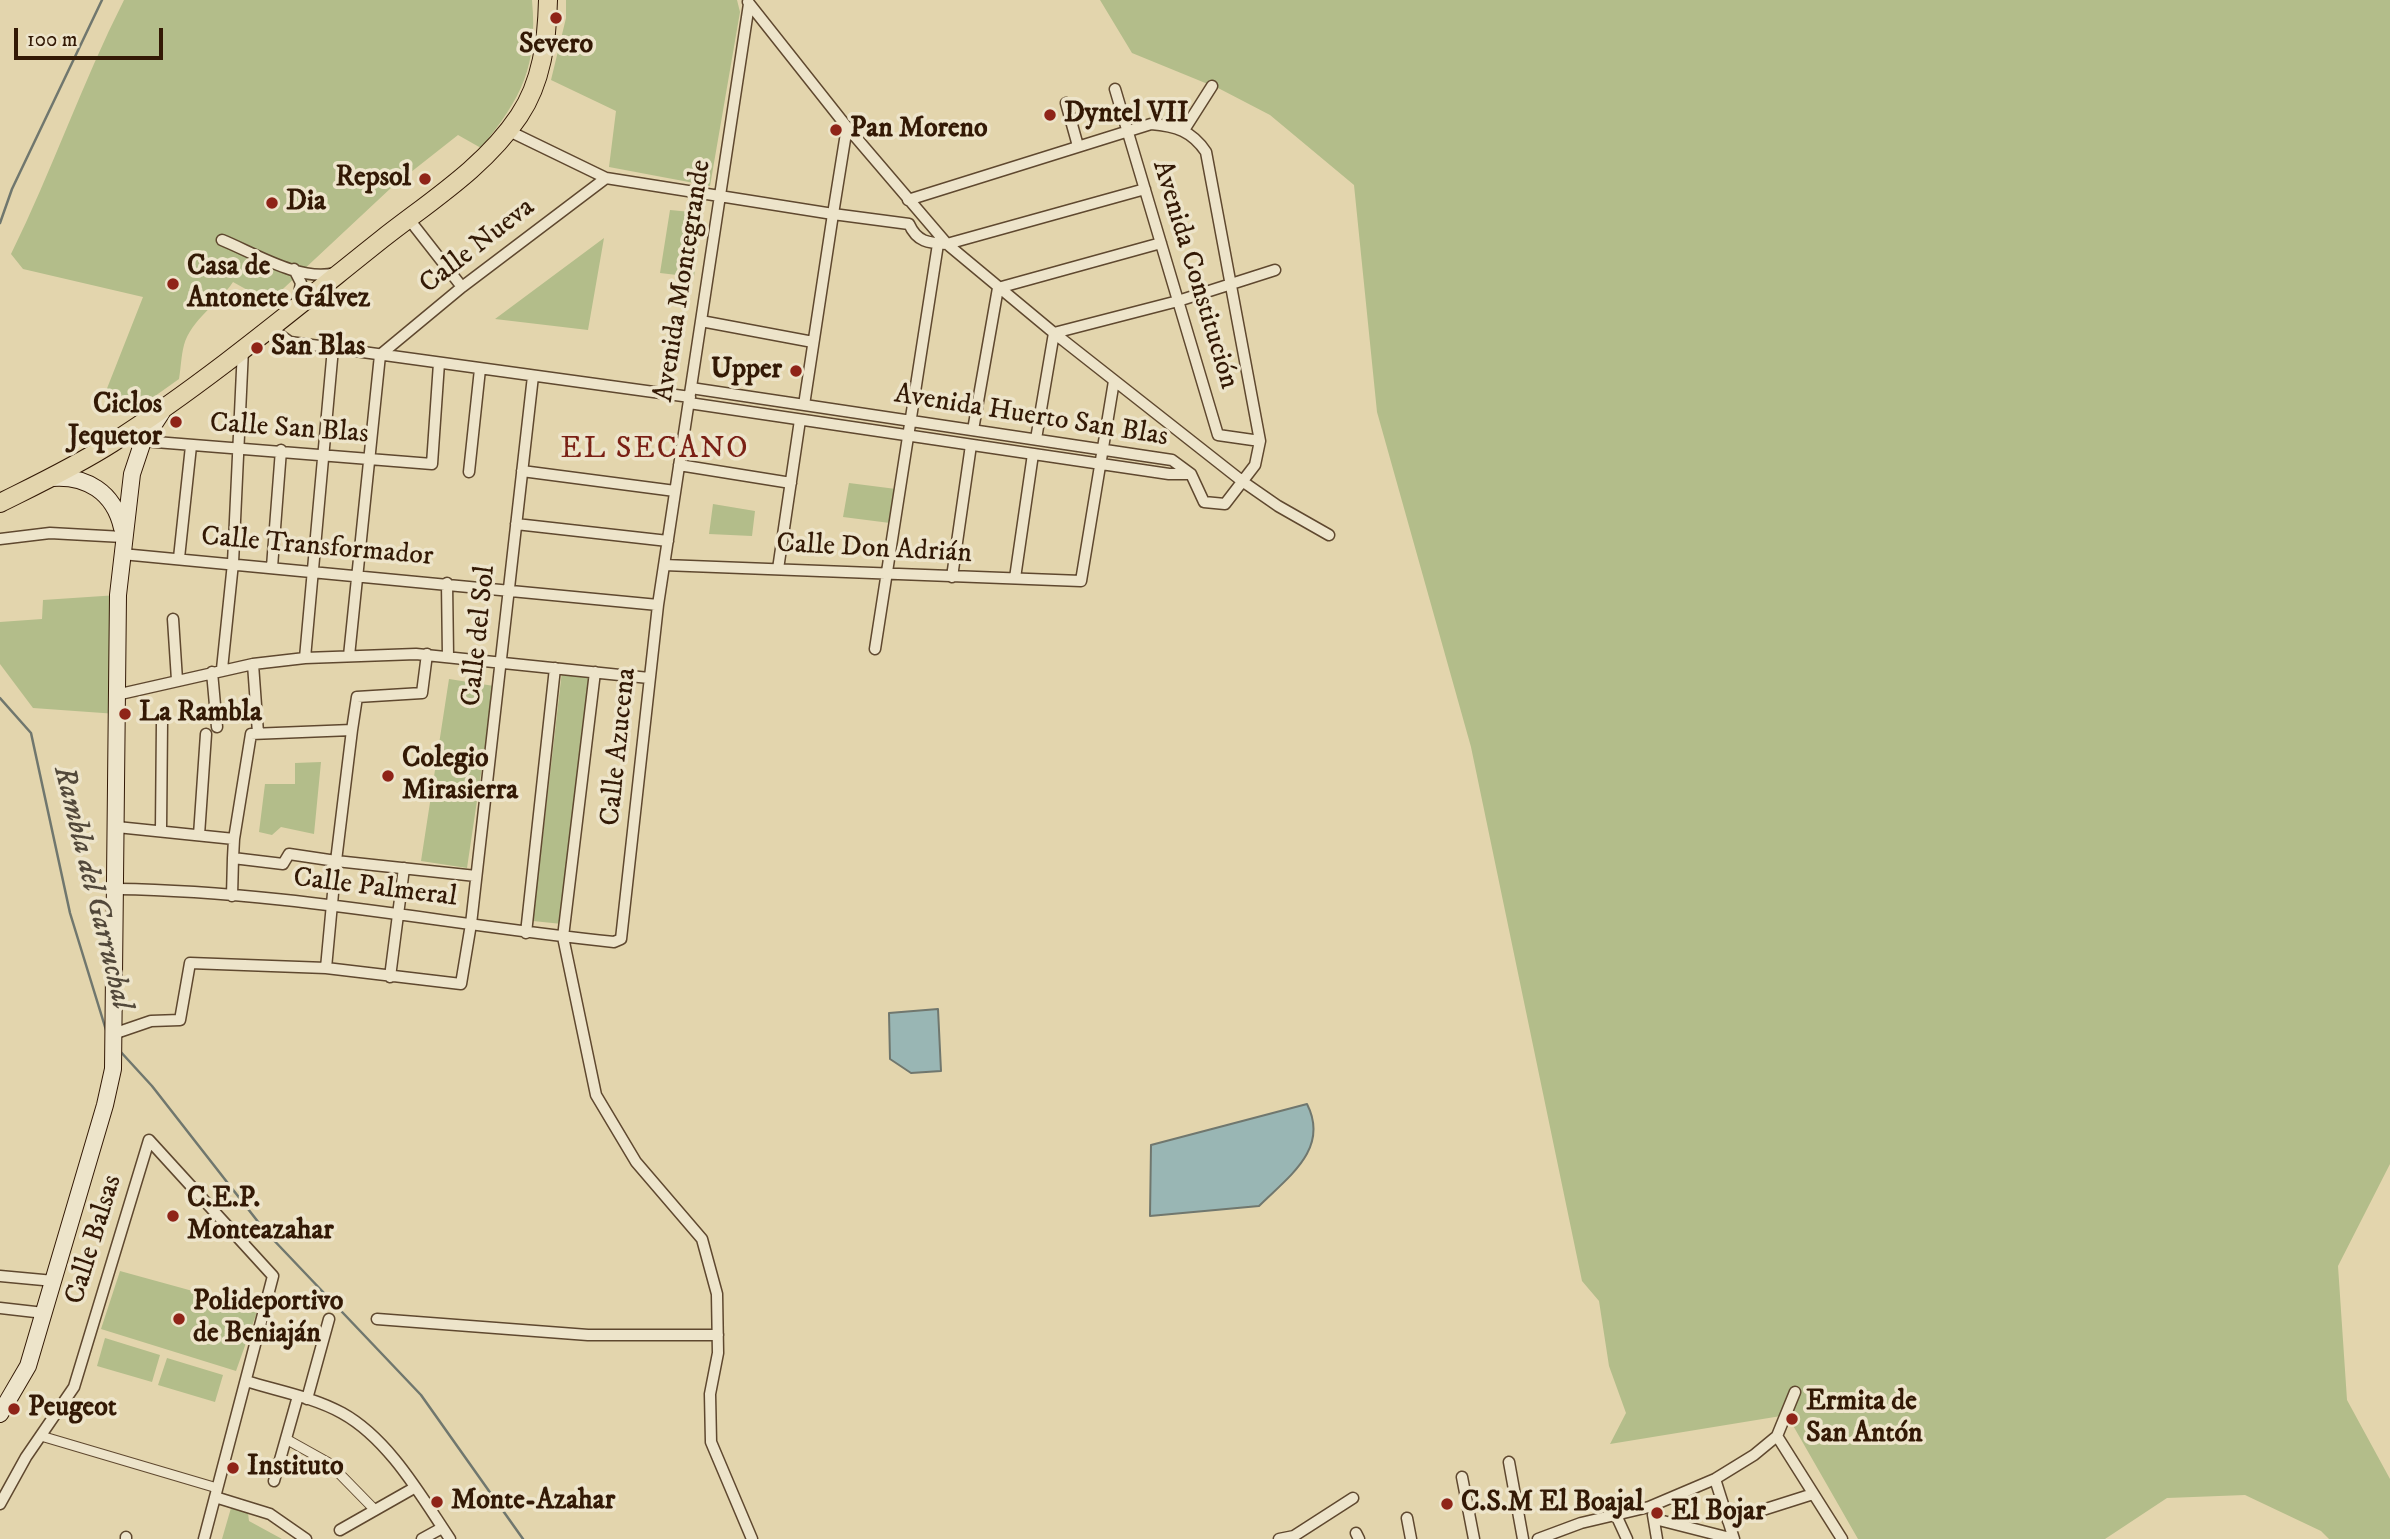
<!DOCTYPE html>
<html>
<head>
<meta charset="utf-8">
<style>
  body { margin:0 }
  #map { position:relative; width:2390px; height:1539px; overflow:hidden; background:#e3d5ad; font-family:"IM FELL DW Pica",serif }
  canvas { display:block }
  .scale { position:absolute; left:14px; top:28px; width:149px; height:32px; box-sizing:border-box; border:4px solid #331905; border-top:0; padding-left:9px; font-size:21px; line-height:24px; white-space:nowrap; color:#331905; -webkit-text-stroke:5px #ede4ca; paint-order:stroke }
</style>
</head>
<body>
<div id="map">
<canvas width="2390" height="1539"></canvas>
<div class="scale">100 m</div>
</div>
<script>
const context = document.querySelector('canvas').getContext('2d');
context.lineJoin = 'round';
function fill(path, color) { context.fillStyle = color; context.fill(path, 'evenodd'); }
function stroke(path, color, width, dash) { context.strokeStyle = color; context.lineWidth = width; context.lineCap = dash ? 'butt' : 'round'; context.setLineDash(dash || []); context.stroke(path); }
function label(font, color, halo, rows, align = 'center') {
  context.font = font + ' "IM FELL DW Pica",serif'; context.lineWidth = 7; context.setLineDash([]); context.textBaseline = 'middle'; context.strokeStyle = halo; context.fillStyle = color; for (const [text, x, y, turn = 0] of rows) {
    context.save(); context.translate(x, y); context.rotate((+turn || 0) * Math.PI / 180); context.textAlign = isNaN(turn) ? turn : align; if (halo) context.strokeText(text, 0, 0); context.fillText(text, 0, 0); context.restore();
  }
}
fill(new Path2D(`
  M124,0H532C538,67 522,97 481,148L458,135L392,187L269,302L233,282C219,303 191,320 184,345C181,356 181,368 179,379L141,406L106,391L143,297L23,269L11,254C52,171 82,83 124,0Z
  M566,0H737L740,12L710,186L609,167L616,111L551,80L566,18Z
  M1100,0H2390V1164L2338,1266L2347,1400L2390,1479V1539H2329L2321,1531L2245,1495L2167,1498L2105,1539H1858L1787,1415L1610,1444L1626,1413L1609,1366L1599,1301L1582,1281L1471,747L1377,412L1354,185L1270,115L1220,89L1132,53Z
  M670,210L702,213L694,277L660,273Z
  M604,238L588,330L495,319Z
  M849,483L896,489L890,523L843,517Z
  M713,504L755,511L752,536L709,534Z
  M118,595L117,714L33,708L0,664V622L42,619L43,600Z
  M562,671L591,674L562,924L533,921Z
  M449,679L494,686L467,868L421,861Z
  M321,762L314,834L281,827L272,835L259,832L265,784H295V763Z
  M120,1271L258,1309L236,1371L101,1329Z
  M105,1338L160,1355L152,1382L97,1366Z
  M167,1358L223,1375L215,1402L158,1385Z
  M231,1508L248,1513L249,1521L282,1539H222Z`), '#b3bd8a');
const water = new Path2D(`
  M938,1009L941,1071L911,1073L890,1059L889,1013Z
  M1307,1104C1330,1149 1288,1177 1259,1206L1150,1216L1151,1145Z`);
fill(water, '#99b6b4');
stroke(water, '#70776e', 2);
stroke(new Path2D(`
  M0,223L12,189L102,0
  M0,698L31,733L70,913L106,1030
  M119,1050L152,1086L266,1232L421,1395L523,1539`), '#70776e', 2.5);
const pedestrian = new Path2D(`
  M41,1436L217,1488
  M286,1439L329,1463L375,1510`);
const minor = new Path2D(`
  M748,2L847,127L947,244L1054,333L1242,481L1278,506L1329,535
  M1115,89L1218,435L1260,441
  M1066,103L1078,146
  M847,127L833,214L909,224C917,242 928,243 947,244L1145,189
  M1184,130L1212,86
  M509,131L606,178L833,214L804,405
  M408,218L462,287
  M222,240C254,253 300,282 335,273
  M294,269L301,283L297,305
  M701,321L813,342
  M269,327L290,342L690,397
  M691,388L1172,460L1191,474L1204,502L1225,504L1255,465L1260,441L1206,152C1192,131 1176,126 1151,124L908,200
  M689,403L1169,474H1191
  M973,430L998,288L1161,243
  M1036,439L1054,333L1178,301L1275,270
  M143,441L432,464L439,363
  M679,465L791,483
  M522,471L675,491
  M469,472L480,369
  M516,524L668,541
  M0,539L50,533L123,537
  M122,554L658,605
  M179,558L191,446
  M664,565L1081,581L1114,381
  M272,567L281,450
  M778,569L800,420
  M952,577L971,445
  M1015,578L1033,454
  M447,583L448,656
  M173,619L177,680
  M875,649L938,244
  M349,656L380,355L462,287L606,178
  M305,658L333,348
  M253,664L258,733
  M222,669L233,563L243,349
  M212,672L217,727
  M595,672L563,937L596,1095L636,1162L702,1239L717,1294L718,1353L710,1394L711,1442L752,1539
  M116,695L253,664L305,658L416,654L649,678
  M352,730L336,861L476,876
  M117,827L234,839L233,858L283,864L289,854L336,861L326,968
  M161,829L162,722
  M199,835L206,734
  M234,839L251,734L352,730L357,697L422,693L427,654
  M117,889C284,891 449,925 614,942L621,939L658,605L749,4
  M232,896L233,858
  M526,933L555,668
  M390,977L404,868
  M116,1033L151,1021L180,1020L190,963L326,968L461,984L471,924L533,376
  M0,1276L54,1281
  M0,1308L44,1313
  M377,1319L588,1335H718
  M246,1381C278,1391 313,1397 342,1413C389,1439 421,1496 450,1539
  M307,1399L329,1319
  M1777,1436L1842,1539
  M1509,1462L1523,1539
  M1462,1477L1474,1539
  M1715,1479L1734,1539
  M274,1481L298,1396
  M215,1497L270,1514L306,1539
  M0,1504L26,1457L74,1387L149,1140L273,1276L204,1539
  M1616,1515L1627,1539
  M1653,1515L1657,1539
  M1407,1518L1411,1539
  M1655,1519L1734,1539
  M1728,1521L1813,1494
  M340,1530L414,1488
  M1356,1533L1359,1539
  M126,1539V1537
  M422,1539L442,1528
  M1279,1539L1294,1536L1353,1498
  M1538,1539L1581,1523L1649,1507L1715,1479L1754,1455L1777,1436L1795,1392`);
const secondary = new Path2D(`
  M51,478C86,475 114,492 122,528
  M0,1414L28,1366L105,1105L113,1069L118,595L132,474L143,441L162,412`);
const primary = new Path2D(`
  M0,503C38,484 76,466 112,443C206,383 294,309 382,239C429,202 485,167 519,116C542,82 547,40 548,0`);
stroke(pedestrian, '#5f482f', 11);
stroke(minor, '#5f482f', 13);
stroke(secondary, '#331905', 18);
stroke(primary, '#331905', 20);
stroke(pedestrian, '#ede4ca', 9);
stroke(minor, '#ede4ca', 10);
stroke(secondary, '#ede4ca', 16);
stroke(primary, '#e3d5ad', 18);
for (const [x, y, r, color] of [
  [556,18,7,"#8f2418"],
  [1050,115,7,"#8f2418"],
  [836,130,7,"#8f2418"],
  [425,179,7,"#8f2418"],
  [272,203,7,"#8f2418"],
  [173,284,7,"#8f2418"],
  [257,348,7,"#8f2418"],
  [796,371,7,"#8f2418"],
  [176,422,7,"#8f2418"],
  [125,714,7,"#8f2418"],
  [388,776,7,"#8f2418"],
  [173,1216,7,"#8f2418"],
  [179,1319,7,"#8f2418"],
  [14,1409,7,"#8f2418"],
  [1792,1419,7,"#8f2418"],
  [233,1468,7,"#8f2418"],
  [437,1502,7,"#8f2418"],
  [1447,1504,7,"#8f2418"],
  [1657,1513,7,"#8f2418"]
]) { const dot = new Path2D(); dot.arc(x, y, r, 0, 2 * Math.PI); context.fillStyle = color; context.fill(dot); stroke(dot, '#ede4ca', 2.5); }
label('bold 28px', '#331905', '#ede4ca', [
  ["Severo",556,46,"center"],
  ["Dyntel VII",1064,115],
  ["Pan Moreno",850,130],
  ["Repsol",411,179,"right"],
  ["Dia",286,203],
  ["Casa de",187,268],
  ["Antonete Gálvez",187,300],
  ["San Blas",271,348],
  ["Upper",782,371,"right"],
  ["Ciclos",162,406,"right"],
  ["Jequetor",162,438,"right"],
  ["La Rambla",139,714],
  ["Colegio",402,760],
  ["Mirasierra",402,792],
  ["C.E.P.",187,1200],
  ["Monteazahar",187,1232],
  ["Polideportivo",193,1303],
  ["de Beniaján",193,1335],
  ["Ermita de",1806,1403],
  ["San Antón",1806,1435],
  ["Peugeot",28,1409],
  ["Instituto",247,1468],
  ["Monte-Azahar",451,1502],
  ["C.S.M El Boajal",1461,1504],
  ["El Bojar",1671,1513]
], 'left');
label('28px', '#331905', '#ede4ca', [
  ["Calle Nueva",478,247,-38],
  ["Avenida Constitución",1194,275,73],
  ["Avenida Montegrande",684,281,-81],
  ["Avenida Huerto San Blas",1031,417,9],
  ["Calle San Blas",289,430,4],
  ["Calle Transformador",317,548,5],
  ["Calle Don Adrián",874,550,3],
  ["Calle del Sol",480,636,-84],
  ["Calle Azucena",620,747,-84],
  ["Calle Palmeral",375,889,7],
  ["Calle Balsas",95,1240,-73]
]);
context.letterSpacing = '2px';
label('30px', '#7a1f14', '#ede4ca', [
  ["EL SECANO",655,451]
]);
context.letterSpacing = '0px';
label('italic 30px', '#52483a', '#ede4ca', [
  ["Rambla del Garruchal",91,888,76]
]);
</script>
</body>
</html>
